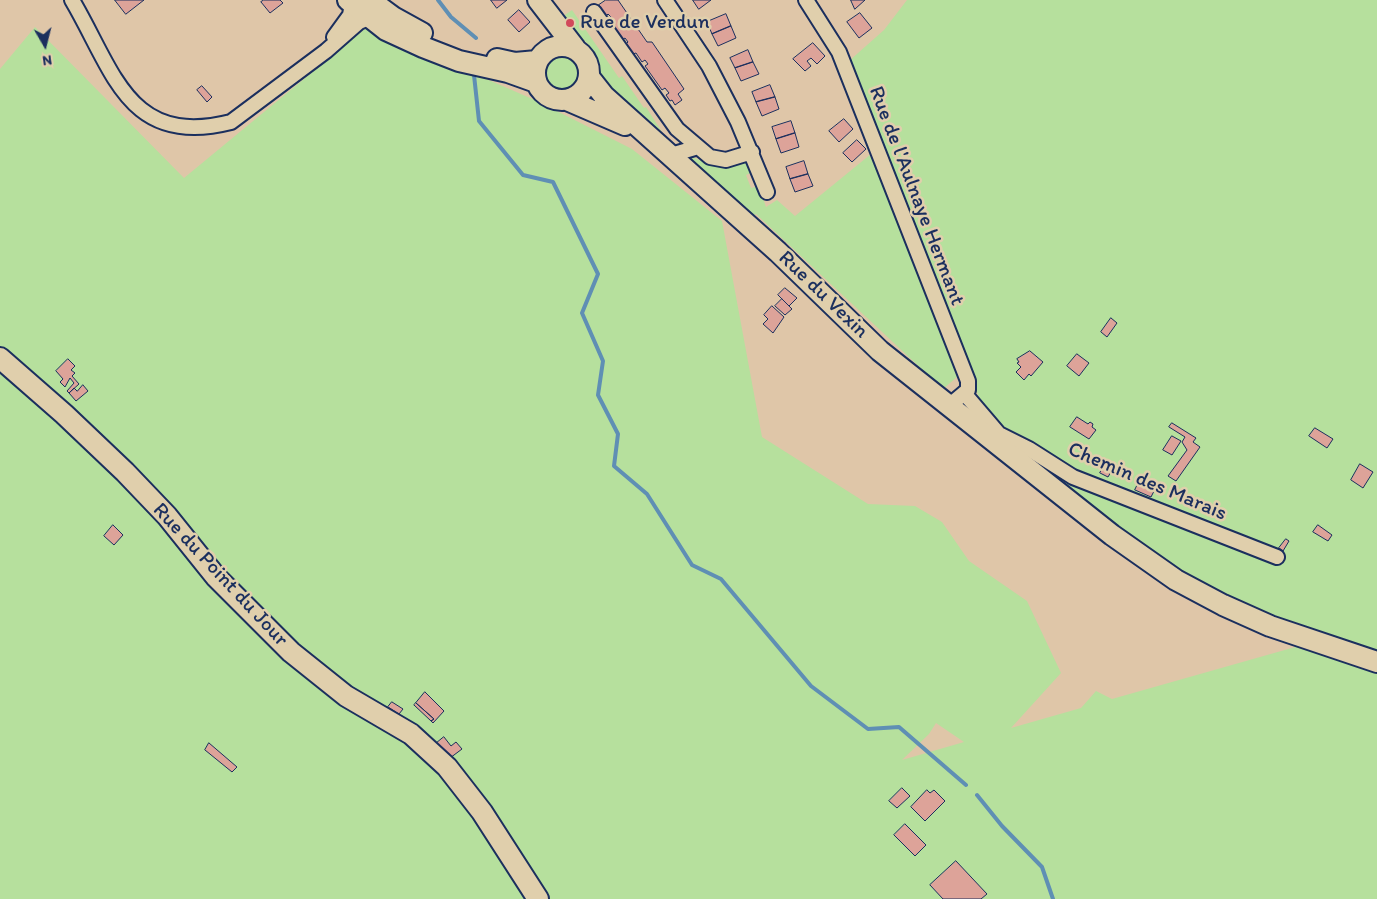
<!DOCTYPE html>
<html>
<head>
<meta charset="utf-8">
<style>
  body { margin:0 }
  #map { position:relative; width:1377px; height:899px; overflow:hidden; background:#dfc6a8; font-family:Itim,sans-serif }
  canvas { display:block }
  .north { position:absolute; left:20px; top:20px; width:50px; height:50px; -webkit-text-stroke:4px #e0cfac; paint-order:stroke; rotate:172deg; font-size:14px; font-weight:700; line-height:20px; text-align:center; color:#1b2f5e }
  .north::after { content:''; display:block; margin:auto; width:18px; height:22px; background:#1b2f5e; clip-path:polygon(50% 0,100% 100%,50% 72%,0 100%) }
</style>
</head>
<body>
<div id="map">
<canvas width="1377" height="899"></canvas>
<div class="north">N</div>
</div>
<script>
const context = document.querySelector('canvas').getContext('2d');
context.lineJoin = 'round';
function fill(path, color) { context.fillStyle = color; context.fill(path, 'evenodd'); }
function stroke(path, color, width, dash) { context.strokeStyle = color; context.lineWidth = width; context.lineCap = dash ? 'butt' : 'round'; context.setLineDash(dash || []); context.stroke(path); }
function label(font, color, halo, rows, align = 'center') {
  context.font = font + ' Itim,sans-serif'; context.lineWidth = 5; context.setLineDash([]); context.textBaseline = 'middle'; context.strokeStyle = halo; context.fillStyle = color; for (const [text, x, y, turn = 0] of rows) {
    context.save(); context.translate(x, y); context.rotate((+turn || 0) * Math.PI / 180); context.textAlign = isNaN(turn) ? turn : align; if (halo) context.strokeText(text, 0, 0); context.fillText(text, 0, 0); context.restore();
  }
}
fill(new Path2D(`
  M907,0H1377V899H0V69L35,27L184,178L367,27L537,101L632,149L722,221L762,437L868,504L915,506L942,522L969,561L1027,601L1061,673L1011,728L1081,708L1096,691L1112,699L1320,640L1216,595L1127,541L985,412L923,260L849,61L884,30ZM936,723L964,742L902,760L929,734Z
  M572,10L619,78L622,76L644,108L646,107L662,132C643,118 614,104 604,82C598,72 600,60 593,50C583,36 569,33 565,15Z
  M541 74a21 21 0 1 1 42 0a21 21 0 1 1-42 0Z
  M871,154L957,377L943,389L756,214L750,218L683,157L685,155L706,162L747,163L755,171L746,175L751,188L759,186L766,207L777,200L795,216Z`), '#b6e09d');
stroke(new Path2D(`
  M438,0L451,17L476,38
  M474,75L479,121L523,175L553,182L598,274L582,313L603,361L598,395L618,434L614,466L647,494L692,565L721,579L811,686L868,729L899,727L966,785
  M977,795L1002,826L1042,867L1053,899`), '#5f8fb4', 4);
const building = new Path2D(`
  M115,0H144L126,14Z
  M264,0H280L283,3L270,13L261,2Z
  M491,0H507L497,8Z
  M606,0H618L647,42H652L684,89L678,94L682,100L675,105L672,100L670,101L666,95L669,93L665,88L662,90L645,66L648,64L645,60L642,62L636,53L633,54L626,44L628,42L625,38L622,40L609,20L612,18L608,14L606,16L599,5Z
  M693,0H711L699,9Z
  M851,0H865L855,9Z
  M519,10L530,22L519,32L508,20Z
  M860,13L872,28L859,38L847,22Z
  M726,14L731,26L712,34L707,22Z
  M731,26L736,38L718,46L712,34Z
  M813,43L825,56L817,64L811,58L807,61L811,66L805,71L793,59Z
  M748,50L753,62L735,68L730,58Z
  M753,62L759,74L741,81L735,68Z
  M770,85L775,97L756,102L752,92Z
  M202,86L212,97L207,102L197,90Z
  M775,97L779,109L762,116L756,102Z
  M844,119L853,129L839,142L829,131Z
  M791,121L795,133L776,139L772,127Z
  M795,133L799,147L781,153L776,139Z
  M857,140L866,149L852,162L843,153Z
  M804,161L808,174L790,179L786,167Z
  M808,174L813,186L795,192L790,179Z
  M785,288L797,298L789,306L778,295Z
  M782,299L792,309L785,315L775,306Z
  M772,306L784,317L773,333L763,324L768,319L764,315Z
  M1111,318L1117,323L1107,337L1101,332Z
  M1030,351L1043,362L1031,376L1029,374L1024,380L1016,372L1021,367L1017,363L1019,362L1017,359Z
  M1077,354L1089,363L1079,376L1067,366Z
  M68,359L75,366L71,370L75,373L72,376L79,384L69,393L67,391L74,383L70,378L65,387L60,382L63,379L56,371Z
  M83,385L88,391L76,401L69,393L74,388L77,391Z
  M1077,417L1088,424L1090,422L1093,424L1092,427L1096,430L1089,439L1070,427Z
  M1172,423L1196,438L1193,442L1200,447L1176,481L1168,476L1187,450L1182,442L1185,437L1169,427Z
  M1315,428L1333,439L1327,448L1309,436Z
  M1172,436L1181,441L1172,455L1163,450Z
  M1360,464L1373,472L1363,488L1351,480Z
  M1104,466L1112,470L1108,477L1100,473Z
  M1141,478L1157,485L1151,497L1135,490Z
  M113,525L123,535L114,545L104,536Z
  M1318,525L1332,535L1328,541L1313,532Z
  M1286,539L1289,541L1283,551L1279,548Z
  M425,692L444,711L433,723L431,721L434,719L416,703Z
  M392,702L403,709L399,714L388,707Z
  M416,703L434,719L431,721L414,705Z
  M444,737L451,746L456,742L462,749L450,758L433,746Z
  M209,743L237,767L232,772L205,750Z
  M902,788L910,796L897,808L889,801Z
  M927,790L930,793L934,790L945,801L925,821L911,807Z
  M905,824L926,845L915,856L894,835Z
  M956,861L987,894L981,899H943L930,885Z`);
fill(building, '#dda399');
stroke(building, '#1b2f5e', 1);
const street = new Path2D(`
  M72,0C114,71 128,148 231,122L326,51L359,22L375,15
  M665,0L709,66L738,122L767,192
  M806,0L839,52L968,381V390L950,405
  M594,12L677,129L710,157L726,160L752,152
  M334,37L350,15L352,4
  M671,155L698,147
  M964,393L999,434L1029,449L1073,477L1277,557`);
const secondary = new Path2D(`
  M348,0L386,30L423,47L459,61L508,72L536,82
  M370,0L393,17L422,33
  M538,0L575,48
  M535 73a27 27 0 1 1 54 0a27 27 0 1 1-54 0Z
  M497,59L515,63L537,61
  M589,77L604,96L778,252L880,351L1112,535L1176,580L1223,605L1270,626L1377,662
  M567,100L625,125
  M0,358L64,414L125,472L167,516L216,577L291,652L346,696L411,734L447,767L482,812L538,899`);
stroke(street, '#1b2f5e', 18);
stroke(secondary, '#1b2f5e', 24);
stroke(street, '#e0cfac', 14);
stroke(secondary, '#e0cfac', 20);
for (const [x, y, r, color] of [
  [570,23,5,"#d1495b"]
]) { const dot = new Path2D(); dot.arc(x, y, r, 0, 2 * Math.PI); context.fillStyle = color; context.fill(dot); stroke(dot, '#e0cfac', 2); }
label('21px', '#1b2f5e', '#e0cfac', [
  ["Rue de Verdun",580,23]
], 'left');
label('21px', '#1b2f5e', '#e0cfac', [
  ["Rue de l'Aulnaye Hermant",916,196,69],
  ["Rue du Vexin",823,295,44],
  ["Chemin des Marais",1147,482,23],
  ["Rue du Point du Jour",220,575,47]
]);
</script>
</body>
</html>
